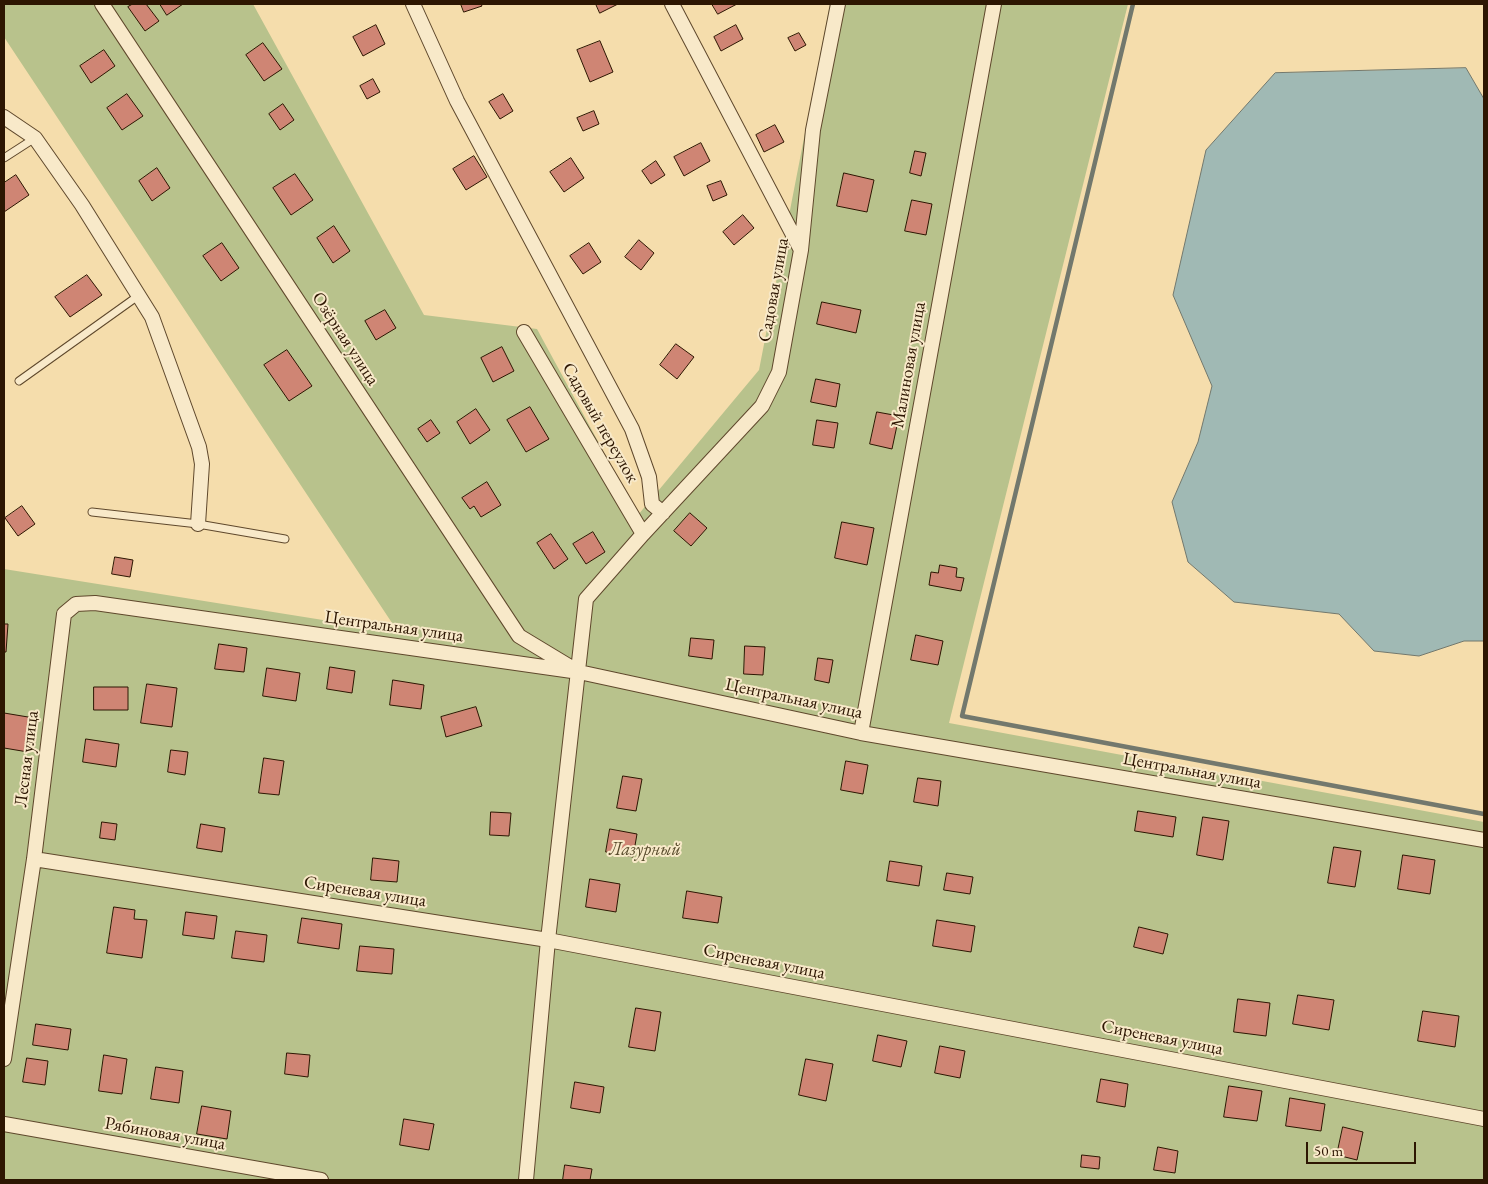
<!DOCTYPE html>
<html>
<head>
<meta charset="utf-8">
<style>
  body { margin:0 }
  #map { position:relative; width:1488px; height:1184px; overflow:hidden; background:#f5ddac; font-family:"EB Garamond",serif }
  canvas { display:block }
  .frame { position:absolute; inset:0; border:5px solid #2d1602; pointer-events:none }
  .scale { position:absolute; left:1306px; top:1142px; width:110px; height:22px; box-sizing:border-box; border:2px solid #2d1602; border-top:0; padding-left:6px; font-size:15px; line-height:18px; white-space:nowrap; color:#2d1602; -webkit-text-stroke:4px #f8e9c9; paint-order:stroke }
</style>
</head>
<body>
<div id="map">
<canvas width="1488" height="1184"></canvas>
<div class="frame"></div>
<div class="scale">50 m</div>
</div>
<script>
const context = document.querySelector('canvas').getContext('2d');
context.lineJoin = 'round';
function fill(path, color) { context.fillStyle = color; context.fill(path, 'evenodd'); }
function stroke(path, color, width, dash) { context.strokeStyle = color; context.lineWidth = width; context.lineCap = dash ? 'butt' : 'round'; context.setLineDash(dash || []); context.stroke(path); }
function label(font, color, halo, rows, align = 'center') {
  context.font = font + ' "EB Garamond",serif'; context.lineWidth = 4; context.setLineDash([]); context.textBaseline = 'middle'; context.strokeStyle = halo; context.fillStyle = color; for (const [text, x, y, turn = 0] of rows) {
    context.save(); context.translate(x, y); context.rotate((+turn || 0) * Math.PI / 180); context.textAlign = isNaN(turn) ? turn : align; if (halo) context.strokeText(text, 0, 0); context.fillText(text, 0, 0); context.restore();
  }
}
fill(new Path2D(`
  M4,4H253L424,315L537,329L638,515L759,370L830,4H1128L949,723L1484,822V1180H4V569L398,632L4,37Z`), '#b8c28c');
const water = new Path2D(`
  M1466,68L1484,99V641H1464L1419,656L1374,651L1339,614L1234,602L1188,562L1172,502L1198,442L1212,386L1173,295L1206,150L1275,73Z`);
fill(water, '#a0b9b4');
stroke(water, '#72786d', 1);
stroke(new Path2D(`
  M1133,4L962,716L1484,814`), '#72786d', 4.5);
const building = new Path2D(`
  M133,4H146L159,21L145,31L128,7Z
  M160,4H183L167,15Z
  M461,4H481L482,6L464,12Z
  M596,4H618L600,13Z
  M712,4H737L718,14Z
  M376,25L385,44L363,56L353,37Z
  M736,25L743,39L721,51L714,37Z
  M799,33L806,45L795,51L788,38Z
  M600,41L613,72L590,82L577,50Z
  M263,43L282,69L264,81L246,55Z
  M104,50L115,66L91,83L80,66Z
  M373,79L380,92L367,99L360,86Z
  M127,94L143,116L122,130L107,108Z
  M503,94L513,111L500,119L489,102Z
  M283,104L294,120L280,130L269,114Z
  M594,111L599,124L583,131L577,118Z
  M775,125L784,142L764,152L756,135Z
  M701,143L710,161L684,176L674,157Z
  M915,151L926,153L921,176L910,173Z
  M474,156L487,177L466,190L453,169Z
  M571,158L584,178L564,192L550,172Z
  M656,161L665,175L651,184L642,171Z
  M157,168L170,188L152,201L139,181Z
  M844,173L874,180L867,212L837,206Z
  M295,174L313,200L291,215L273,188Z
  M16,175L29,195L4,212V183Z
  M721,181L727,195L713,201L707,186Z
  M912,200L932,204L926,235L905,231Z
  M743,215L754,228L734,245L723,232Z
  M334,226L350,251L333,263L317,238Z
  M639,240L654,253L641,270L625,257Z
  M222,243L239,268L221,281L203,256Z
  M589,243L601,262L583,274L570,256Z
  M87,275L102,295L70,317L55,297Z
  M822,302L861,310L856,333L817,324Z
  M385,310L396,328L376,340L365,321Z
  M676,344L694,357L677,379L660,365Z
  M502,347L514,371L493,382L481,358Z
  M287,350L312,386L289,401L264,365Z
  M816,379L840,384L836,407L811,402Z
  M530,407L549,439L526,452L507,420Z
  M476,409L490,430L470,444L457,422Z
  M877,412L899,416L892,449L870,444Z
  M431,420L440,433L427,442L418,429Z
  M817,420L838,423L834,448L813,445Z
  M487,482L501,505L481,517L474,506L470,509L462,498Z
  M22,506L35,524L18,536L5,518Z
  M690,513L707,528L691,546L674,531Z
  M842,522L874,528L867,565L835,558Z
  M593,532L605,552L586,564L573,544Z
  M551,534L568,559L554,569L537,543Z
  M115,557L133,560L130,577L112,574Z
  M940,565L957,568L956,577L964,578L961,591L929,585L931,572L938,573Z
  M4,624H8L6,652H4Z
  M916,635L943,641L938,665L911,660Z
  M691,638L714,640L712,659L689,656Z
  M219,644L247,648L244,672L215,669Z
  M745,646L765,647L763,675L744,674Z
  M818,658L833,660L829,683L815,680Z
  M330,667L355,671L352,693L327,689Z
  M267,668L300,673L296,701L263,696Z
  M393,680L424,685L421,709L390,705Z
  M147,684L177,688L172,727L141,723Z
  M94,687H128V710H94Z
  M476,707L482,726L446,737L441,717Z
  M4,713L34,718L28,752L4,748Z
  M86,739L119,744L116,767L83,762Z
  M171,750L188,752L185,775L168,772Z
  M264,758L284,761L279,795L259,793Z
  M846,761L868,765L863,794L841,790Z
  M623,776L642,779L636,811L617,808Z
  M918,778L941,781L938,806L914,802Z
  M1138,811L1176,817L1173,837L1135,831Z
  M491,812L511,813L509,836L490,835Z
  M1203,817L1229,821L1223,860L1197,855Z
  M102,822L117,824L115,840L100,838Z
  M201,824L225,828L222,852L197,848Z
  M610,829L637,834L633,857L606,852Z
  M1334,847L1361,851L1355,887L1328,883Z
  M1403,855L1435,860L1430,894L1398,889Z
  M373,858L399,861L397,882L371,880Z
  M890,861L922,866L919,886L887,881Z
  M947,873L973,877L970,894L944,890Z
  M590,879L620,884L616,912L586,907Z
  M687,891L722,897L718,923L683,918Z
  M114,907L135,910L134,919L147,920L142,958L107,953Z
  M186,912L217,916L214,939L183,935Z
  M302,918L342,924L339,949L298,943Z
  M937,920L975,926L971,952L933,946Z
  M1139,927L1168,934L1163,954L1134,947Z
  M236,931L267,935L264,962L232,958Z
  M360,946L394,949L392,974L357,971Z
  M1298,995L1334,1000L1329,1030L1293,1024Z
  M1238,999L1270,1003L1266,1036L1234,1032Z
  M636,1008L661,1012L655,1051L629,1047Z
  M1423,1011L1459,1016L1455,1047L1418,1041Z
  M36,1024L71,1029L68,1050L33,1045Z
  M878,1035L907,1041L901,1067L873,1061Z
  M940,1046L965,1051L960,1078L935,1073Z
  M287,1053L310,1055L308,1077L285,1074Z
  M104,1055L127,1059L122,1094L99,1091Z
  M27,1058L48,1061L45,1085L23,1082Z
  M806,1059L833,1064L826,1101L799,1095Z
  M156,1067L183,1071L179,1103L151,1099Z
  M1101,1079L1128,1084L1125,1107L1097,1102Z
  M575,1082L604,1087L600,1113L571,1108Z
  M1229,1086L1262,1091L1257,1121L1224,1117Z
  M1290,1098L1325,1104L1321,1131L1286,1126Z
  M202,1106L231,1111L227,1139L197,1134Z
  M404,1119L434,1124L429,1150L400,1145Z
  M1343,1127L1363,1132L1357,1160L1337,1155Z
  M1158,1147L1178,1151L1175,1173L1154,1170Z
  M1082,1155L1100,1157L1099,1169L1081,1167Z
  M565,1165L592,1169L590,1180H563Z`);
fill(building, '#cf8574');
stroke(building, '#2d1602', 1);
const service = new Path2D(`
  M4,158L35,138
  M19,381L138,296
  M92,512L198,524L285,539`);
const minor = new Path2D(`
  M102,4L519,636L572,668
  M413,4L457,101L632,429L649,477L652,504L663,513
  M672,4L801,250
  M4,117L35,138L82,205L152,317L199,447L202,464L198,524
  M524,332L643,534
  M861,733L994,4
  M34,859L548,940L1484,1119
  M4,1059L34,859L64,614L76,604L95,603L579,672L861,733L1484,840
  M4,1124L321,1180
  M526,1180L548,940L586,599L643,534L762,406L779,372L801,250L813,130L838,4`);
stroke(service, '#5f482c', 9);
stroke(minor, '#5f482c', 16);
stroke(service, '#f8e9c9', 7);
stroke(minor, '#f8e9c9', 14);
label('18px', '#2d1602', '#f8e9c9', [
  ["Садовая улица",774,290,-80],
  ["Озёрная улица",345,339,57],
  ["Малиновая улица",909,365,-80],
  ["Садовый переулок",600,423,60],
  ["Центральная улица",394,627,8],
  ["Центральная улица",794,699,12],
  ["Лесная улица",27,759,-83],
  ["Центральная улица",1192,771,10],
  ["Сиреневая улица",365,892,9],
  ["Сиреневая улица",764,962,11],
  ["Сиреневая улица",1162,1038,11],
  ["Рябиновая улица",165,1134,10]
]);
label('italic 18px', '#574a2b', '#f8e9c9', [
  ["Лазурный",645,850]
]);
</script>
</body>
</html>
